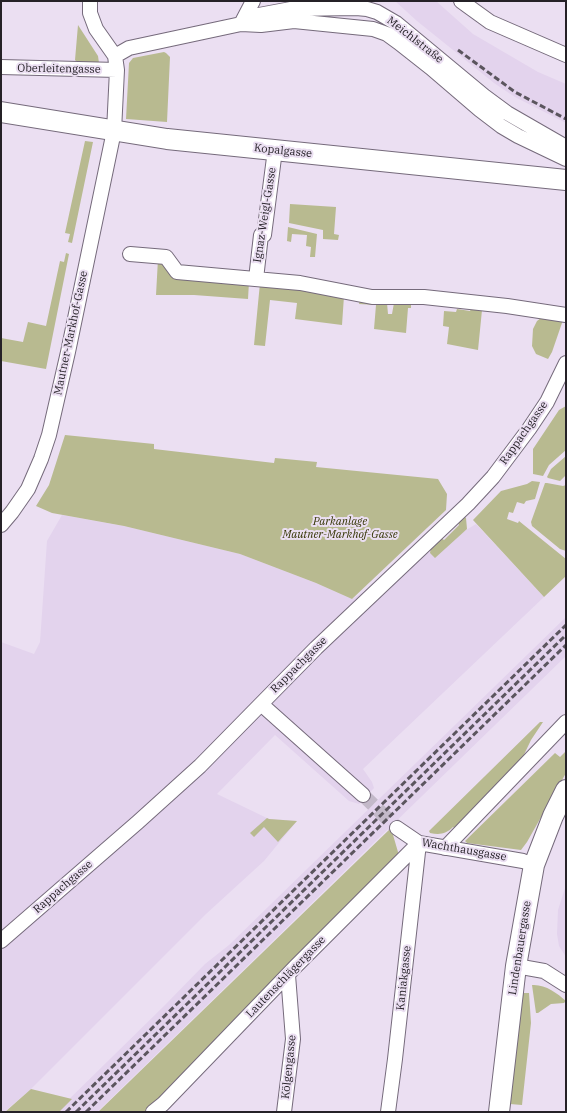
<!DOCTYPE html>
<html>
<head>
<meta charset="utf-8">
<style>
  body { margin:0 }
  #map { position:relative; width:567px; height:1113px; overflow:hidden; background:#ebdff2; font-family:"IBM Plex Serif",serif }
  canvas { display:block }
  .frame { position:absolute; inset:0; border:2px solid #252127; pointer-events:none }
</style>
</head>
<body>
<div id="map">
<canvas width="567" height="1113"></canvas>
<div class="frame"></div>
</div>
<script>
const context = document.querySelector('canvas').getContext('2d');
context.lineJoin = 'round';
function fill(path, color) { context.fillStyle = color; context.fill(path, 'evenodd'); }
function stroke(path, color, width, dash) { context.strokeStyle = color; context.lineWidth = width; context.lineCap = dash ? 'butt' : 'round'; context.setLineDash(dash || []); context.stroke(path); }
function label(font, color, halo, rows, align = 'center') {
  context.font = font + ' "IBM Plex Serif",serif'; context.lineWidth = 4; context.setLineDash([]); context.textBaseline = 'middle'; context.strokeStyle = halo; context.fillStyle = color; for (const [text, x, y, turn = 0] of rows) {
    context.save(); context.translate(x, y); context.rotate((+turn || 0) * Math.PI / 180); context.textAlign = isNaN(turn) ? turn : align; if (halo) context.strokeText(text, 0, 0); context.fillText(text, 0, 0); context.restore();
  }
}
fill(new Path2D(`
  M395,1H436L473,34L538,72L566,84V123L515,97L494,83L417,21Z
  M62,515L124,526L240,554L316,583L352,599L476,524L544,597L363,769L372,782L374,788L359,804L349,801L275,735L217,794L269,819L297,821L264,861L206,914L31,1089L4,1112H1V642L34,654L40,642L47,541Z
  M566,617V656L97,1112H56L165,1005L205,964L229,945L270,905Z
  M566,885V957L559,946L557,934L558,910Z`), '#e3d3ed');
fill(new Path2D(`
  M78,25L98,56L99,63L77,62L75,60Z
  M164,52L166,53L170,57L167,122L126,119L129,63L133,58Z
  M85,141L93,142L72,243L68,242L70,234L65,233Z
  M290,204L336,207L334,234L339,235L338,240L323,239V230L289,223Z
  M288,227L317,234L315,257H310L311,247L306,246L307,235L292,234L291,242L287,241Z
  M66,253L69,254L46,369L1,361V338L23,342L28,322L46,326L60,261L64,262Z
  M158,259L174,270L249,282L248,299L194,295H156Z
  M260,283L344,296L342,325L295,319L297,303L270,300L265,346L254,345Z
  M360,300L387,303L388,314H392L394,303L411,302V308H408L406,333L374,329L376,305L359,304Z
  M457,309L470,311L471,309L482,310L478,350L447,344L449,327L443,326L444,311L456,312Z
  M541,318L563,320L552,352L548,359L536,354L532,346L533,329L537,321Z
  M566,406V450L549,465L543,476L533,474V449L559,410Z
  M65,435L154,444V449L274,463L275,458L317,462L316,467L438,479L447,494L446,510L352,599L316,583L240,554L124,526L52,513L36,506L49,485Z
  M566,456V475L560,481L548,478L547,477L551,469Z
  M532,481L540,482L535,499L526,501L524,504L517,502L513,513L509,512L507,519L518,523L519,521L566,559V576L544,597L473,520L501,491L527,484Z
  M545,483H547L563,486L566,485V551L560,549L532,526L531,522Z
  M464,516L466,518L467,529L435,558L430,553L431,547L441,538L444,540L459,525L458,522Z
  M540,722H543L531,740L520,763L456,829L453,827C446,834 440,835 430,833L429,831Z
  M566,751V773L527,842L521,850L467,843L465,841L555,753L560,757Z
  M267,818L269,819L297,821L278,842L264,827L254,837L250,833Z
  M391,828L398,852V857L160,1099L145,1112H98Z
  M532,985C545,984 557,993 566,1001L564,1003L551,1004L538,1013H536Z
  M523,993H529L531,1023L522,1105L510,1104Z
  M31,1089L72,1099L59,1112H5Z`), '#b8ba90');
stroke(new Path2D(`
  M363,795L397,828`), '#c3b9c9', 14, [14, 7]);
const street = new Path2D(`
  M461,1L490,22L566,55
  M241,24L253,1
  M242,24L259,15L291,9L356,8L367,9L377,12L396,23L484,96L507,113L566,147
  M115,56L129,48L241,24L261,25L294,21L373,29L387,34L398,42L431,68L480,110L501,126L518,136L566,159
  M1,67L117,70
  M130,254L166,257L177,272L300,283L372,297H424L507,306L566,315
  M256,279L261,235H264L275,150
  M1,525L12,512L28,489L41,459L49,435L68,352L114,131L117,70L115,56L96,29L90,13V1
  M261,704L363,795
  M397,828L419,843L523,861L534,865
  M445,848L566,722
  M1,941L138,822L200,766L316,648L468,504L493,477L529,429L547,402L566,363
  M516,966L544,971L566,985
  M153,1112L163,1104L296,966L419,843
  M284,1112L293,1039L288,975
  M388,1112L395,1059L419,843`);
const secondary = new Path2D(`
  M1,112L167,139L566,180
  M499,1112L516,966L534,865L553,816L566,790`);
stroke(street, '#756a7b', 16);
stroke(secondary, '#756a7b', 22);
stroke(street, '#fff', 14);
stroke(secondary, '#fff', 20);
stroke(new Path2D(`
  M458,50L515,92L566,119
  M66,1112L566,625
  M76,1112L566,635
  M86,1112L566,645`), '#5b555e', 3, [6, 3]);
label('11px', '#252127', '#ebdff2', [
  ["Meichlstraße",415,40,38],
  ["Oberleitengasse",59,69,1],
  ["Kopalgasse",283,151,6],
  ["Ignaz-Weigl-Gasse",265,215,-81],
  ["Mautner-Markhof-Gasse",71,333,-78],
  ["Rappachgasse",524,433,-55],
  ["Rappachgasse",299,665,-45],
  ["Wachthausgasse",464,850,10],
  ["Rappachgasse",63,887,-41],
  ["Lindenbauergasse",520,948,-81],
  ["Lautenschlägergasse",286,977,-46],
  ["Kaniakgasse",404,978,-84],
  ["Kölgengasse",289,1067,-84]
]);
label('italic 11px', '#333402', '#ebdff2', [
  ["Parkanlage",340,522],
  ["Mautner-Markhof-Gasse",340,535]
]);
</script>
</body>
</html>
